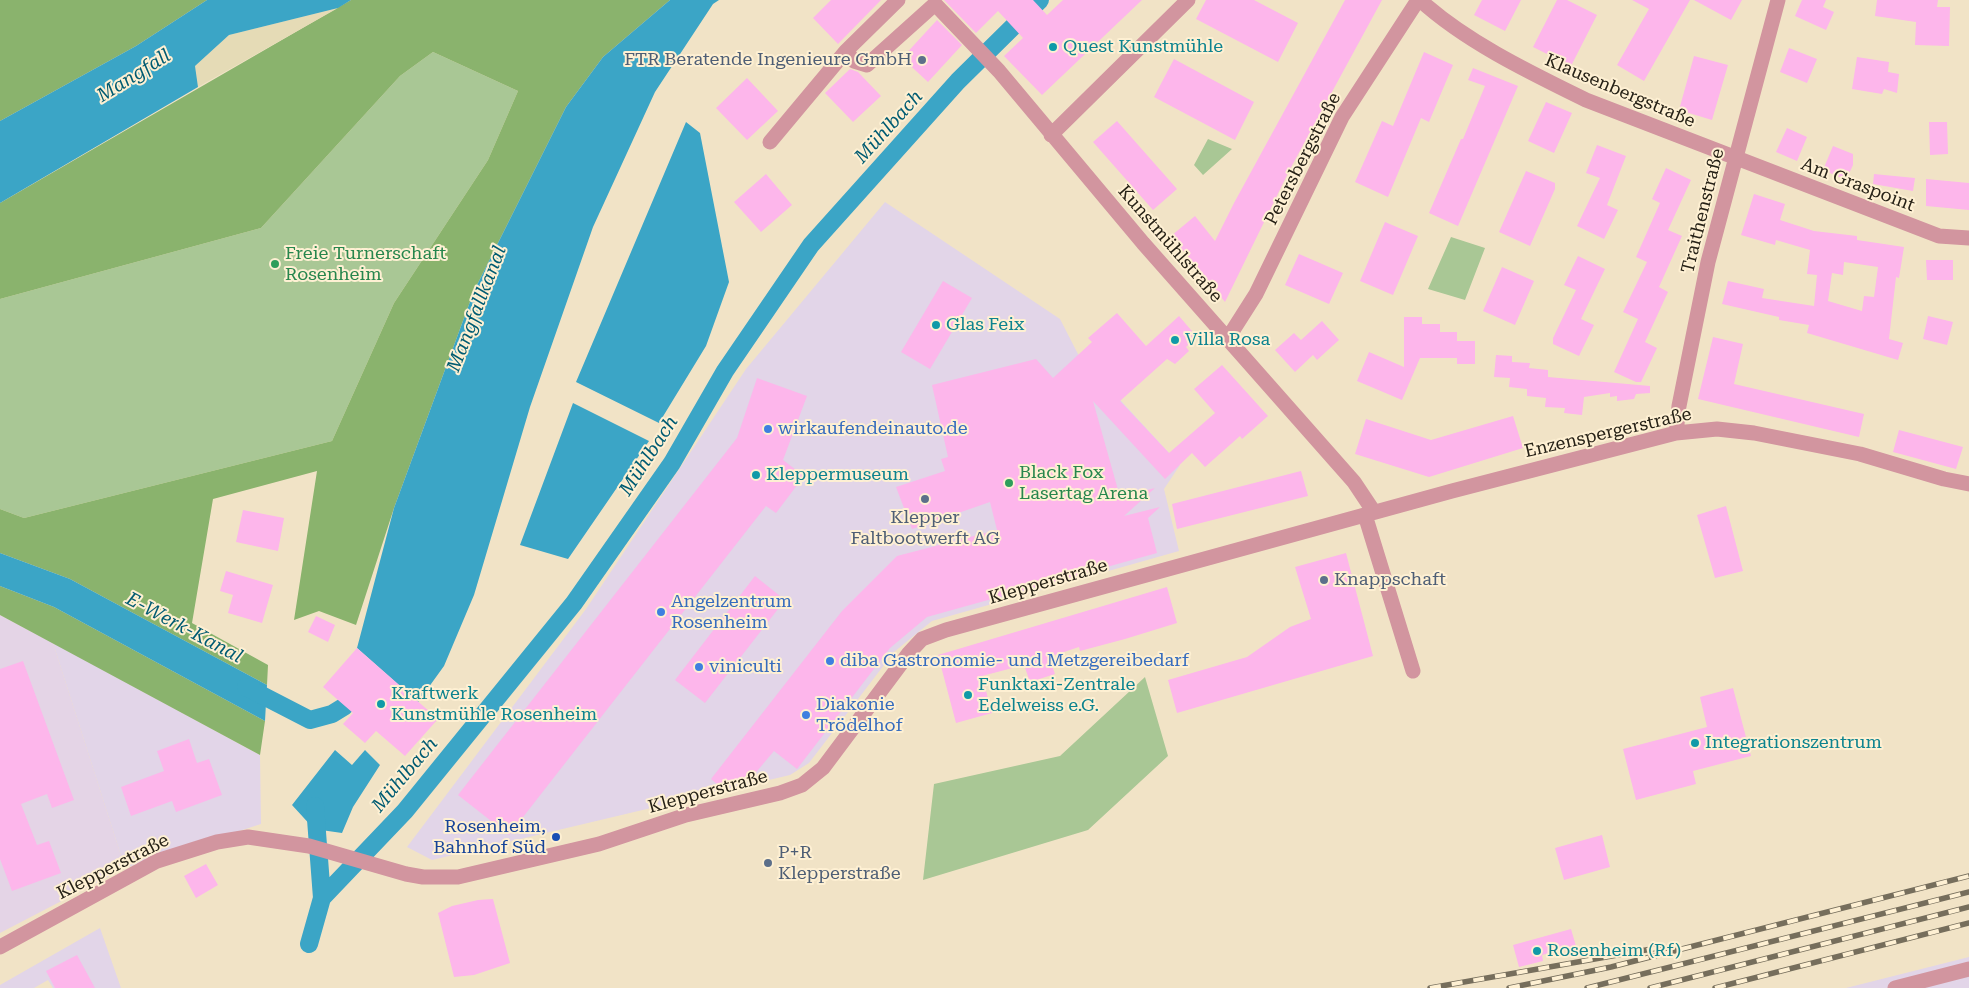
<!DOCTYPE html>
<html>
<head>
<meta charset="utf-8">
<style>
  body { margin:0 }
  canvas { display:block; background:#f1e3c6 }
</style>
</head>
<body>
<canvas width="1969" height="988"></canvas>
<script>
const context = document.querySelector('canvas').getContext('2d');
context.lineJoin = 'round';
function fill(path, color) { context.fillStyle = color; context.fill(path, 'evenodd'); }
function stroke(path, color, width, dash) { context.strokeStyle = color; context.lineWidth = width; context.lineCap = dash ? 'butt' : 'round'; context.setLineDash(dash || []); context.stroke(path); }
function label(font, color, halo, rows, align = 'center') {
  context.font = font + ' "Roboto Serif",serif'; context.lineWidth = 4; context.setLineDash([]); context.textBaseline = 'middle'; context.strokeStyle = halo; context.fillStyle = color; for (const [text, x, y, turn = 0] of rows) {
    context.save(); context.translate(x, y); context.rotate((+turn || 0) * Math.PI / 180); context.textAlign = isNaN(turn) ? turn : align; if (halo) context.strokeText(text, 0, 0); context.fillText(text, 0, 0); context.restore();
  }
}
fill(new Path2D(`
  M885,202L1060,319L1078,354L1180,465L1164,489L1179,551L932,621L894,652L809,763L790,775L432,860L407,847L586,609L746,369Z
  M53,643L260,755L261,824L125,868Z
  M100,928L121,988H53L48,980L34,988H0V985Z
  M1969,957V988H1846Z`), '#e2d5e8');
fill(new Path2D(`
  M0,615L53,643L125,868L0,933Z`), '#e4d4e6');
fill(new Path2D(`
  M433,52L518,91L488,160L394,303L332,441L24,518L0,509V299L261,228L400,76Z
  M1208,139L1232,149L1203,175L1194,165Z
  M1451,237L1485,248L1465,300L1428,289Z
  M1145,677L1168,756L1088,830L923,880L934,784L1060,756Z`), '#a9c795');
fill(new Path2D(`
  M0,0H207L136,46L0,121Z
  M351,0H670L603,57L566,107L474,291L394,508L356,625L319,611L294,620L317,471L213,499L192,623L268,665L267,685L70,579L0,553V509L24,518L332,441L394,303L488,160L518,91L433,52L400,76L261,228L0,299V203Z
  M0,586L54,607L265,721L260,755L0,615Z`), '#8ab36d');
fill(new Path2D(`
  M338,8L198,87L195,66L229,35Z`), '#e5dbb6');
fill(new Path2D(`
  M207,0H351L338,8L229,35L195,66L198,87L0,203V121L136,46Z
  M670,0H719L713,4L655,92L593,227L530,407L474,595L444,666L418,702L357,648L394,508L474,291L566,107L603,57Z
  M686,122L700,133L729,282L706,346L659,423L576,382Z
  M573,403L649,441L568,559L520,545Z
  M0,553L70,579L267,685L265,721L54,607L0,586Z
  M335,750L352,765L365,750L380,765L353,807L342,833L314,829L292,805Z`), '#3ba5c6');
stroke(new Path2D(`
  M246,687L310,720L332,714L345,706
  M315,806L322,898
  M309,944L322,898L405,811L574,603L672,463L725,371L811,245L958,81L1040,0`), '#3ba5c6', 18);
fill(new Path2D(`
  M831,0H881L838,44L813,18Z
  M944,0H1033L1047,15L1063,0H1142L1042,95L1004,56L1023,38L998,11L976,33Z
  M1206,0H1254L1298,23L1278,62L1196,19Z
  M1345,0H1382L1289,171L1225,302L1171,236L1195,216L1215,241L1234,203Z
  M1482,0H1521L1505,31L1474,15Z
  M1557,0H1567L1597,15L1571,66L1533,47Z
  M1632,0H1690L1644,81L1617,65L1649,9Z
  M1694,0H1742L1731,20Z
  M1802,0H1826L1823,7L1834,12L1826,30L1795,16Z
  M1877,0H1938L1937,7H1950L1949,46L1915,45L1916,22L1875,16Z
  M937,20L962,45L928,82L902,58Z
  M1789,48L1817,59L1807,83L1780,72Z
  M1424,52L1453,65L1429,122L1421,118L1388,197L1355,182L1382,121L1393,126Z
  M1694,56L1728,65L1712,120L1679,110Z
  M1857,57L1889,62L1888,72L1899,74L1897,93L1884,89L1882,94L1852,89Z
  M1174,59L1254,102L1235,140L1154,97Z
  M1473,68L1518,86L1458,226L1429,213L1461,139H1463L1485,86L1468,80Z
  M850,69L858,72L881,96L853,122L825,93Z
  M747,78L778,111L747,140L716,108Z
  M1546,102L1572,113L1554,153L1528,141Z
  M1117,121L1177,189L1153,210L1093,142Z
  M1929,122H1947L1948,154L1930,155Z
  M1787,128L1807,137L1797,161L1776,152Z
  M1597,145L1626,156L1607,205L1618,210L1604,239L1577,226L1600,178L1586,173Z
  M1833,146L1853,154V165L1846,180L1823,170Z
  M1666,168L1691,180L1668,230L1682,236L1659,287L1668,292L1645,342L1657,348L1641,382H1636L1614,372L1638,319L1623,312L1647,262L1636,257L1660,203L1652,199Z
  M1526,171L1555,183V189L1530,246L1499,232Z
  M766,174L792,205L761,232L734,202Z
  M1874,174L1915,178L1913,191L1873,184Z
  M1926,179L1969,183V210L1926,206Z
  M1754,194L1785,204L1780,220L1814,231L1857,236V240L1904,247L1899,278L1896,277L1889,339L1903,343L1898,360L1807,333L1809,325L1779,320V317L1722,304L1728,281L1764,289L1762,298L1814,306L1817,275L1807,274L1810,250L1776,240L1775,245L1741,235ZM1844,262L1878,267L1874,297L1864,296L1862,311L1828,301L1832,273L1843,275Z
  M1385,222L1418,236L1393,295L1360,281Z
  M1299,254L1343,273L1329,304L1285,285Z
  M1578,256L1605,269L1581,319L1594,325L1579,356L1553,344V338L1576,290L1564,285Z
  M1926,260H1953V280H1927Z
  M1502,267L1534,281L1515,325L1483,311Z
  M943,281L972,298L930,369L901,352Z
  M1117,313L1146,346L1179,316L1197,337L1186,347L1189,351L1175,364L1167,359L1120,401L1169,453L1215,413L1194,389L1222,365L1268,416L1242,439L1240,436L1205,467L1192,453L1165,479L1093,401L1120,497L1155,488L1124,516L1160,507L1148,518L1157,553L927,617L890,648L797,769L774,751L752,777L722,788L711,779L842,611L897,556L997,530L990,502L912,529L896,487L945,471L941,459L948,457L932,385L1036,359L1053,378L1092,342L1088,338Z
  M1928,316L1953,322L1947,345L1923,339Z
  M1404,317H1422V324H1440V332H1457V341H1475V364H1457V358H1420L1402,400L1357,381L1369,352L1404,367Z
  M1322,321L1339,340L1317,360L1313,355L1295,372L1275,350L1294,333L1301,340Z
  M1713,337L1743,344L1734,384L1864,414L1859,437L1698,399Z
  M1496,355L1512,356V362L1530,363L1529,368L1548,370V377L1650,386V393L1636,394L1634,399L1617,401V396L1610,397V393L1584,397L1582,415L1564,413L1565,408L1545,407L1546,398L1527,396V389L1509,387L1510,378L1494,377Z
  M757,378L807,396L783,460L804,476L776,513L766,506L509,835L458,795L737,438Z
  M1513,416L1523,448L1429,477L1355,454L1366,419L1431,440Z
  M1899,430L1963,447L1956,469L1893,452Z
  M1301,471L1308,496L1177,529L1172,504Z
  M1726,506L1743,571L1715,578L1697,515Z
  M243,510L284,518L278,551L236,542Z
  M1346,553L1373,656L1177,713L1168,680L1247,657L1290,627L1311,619L1295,567Z
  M226,571L273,585L262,623L228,613L233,595L220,591Z
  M755,576L785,600L705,703L675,680Z
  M1167,587L1177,623L1125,639L1080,651L1079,647L1049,657L1055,674L1030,682L1024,665L982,676L992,713L956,723L938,655Z
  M316,616L335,625L328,642L308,632Z
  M357,648L438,719L405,756L376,731L365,743L343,724L353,713L323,687Z
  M23,661L74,800L52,808L47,794L21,804L37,845L49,841L61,873L12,891L0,859V669Z
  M1733,688L1751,756L1693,771L1696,784L1636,800L1623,749L1707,727L1700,697Z
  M189,739L197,763L209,759L222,795L176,812L172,801L131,816L121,787L164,771L157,751Z
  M1602,835L1610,867L1564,880L1555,848Z
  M206,864L218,885L196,898L184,876Z
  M493,899L510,963L474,975L454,977L438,913L452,906L478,900Z
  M1571,929L1576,946L1542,955L1543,961L1519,967L1513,945Z
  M77,955L95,988H55L46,971Z`), '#fdb6eb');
stroke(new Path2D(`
  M1420,0C1466,42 1531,73 1586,100L1939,236L1969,238
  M846,51L898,0
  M1051,135L1188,0
  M770,142L846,51L854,61L867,65L935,4L999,71L1143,243L1354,482L1374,512
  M1228,338L1256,294L1342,117L1418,0
  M1676,433L1679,406L1708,262L1778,0
  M1365,515L1413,671
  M0,947L157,861L217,842L248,837L309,846L406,874L423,877H458L599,844L686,815L780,793L802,785L823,768L909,653L922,639L946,630L1452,491L1676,433L1717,429L1754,433L1860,454L1944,479L1969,484
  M1895,988L1969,969`), '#d2959f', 15);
const rail = new Path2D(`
  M1430,988L1663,947
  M1509,988L1611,967L1969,876
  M1587,988L1969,892
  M1650,988L1969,907
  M1715,988L1969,923`);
stroke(rail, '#766e5c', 5.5);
stroke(rail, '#fef0d3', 4, [11]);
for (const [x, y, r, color] of [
  [1053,47,5,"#0f9aa8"],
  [922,60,5,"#5c6f8a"],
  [275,264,5,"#2e9e5b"],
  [936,325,5,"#0f9aa8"],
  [1175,340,5,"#0f9aa8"],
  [768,429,5,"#3f7fe0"],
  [756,475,5,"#0f9aa8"],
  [1009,483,5,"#2e9e5b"],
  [925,499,5,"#5c6f8a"],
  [1324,580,5,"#5c6f8a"],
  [661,612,5,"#3f7fe0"],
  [830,661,5,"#3f7fe0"],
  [699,667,5,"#3f7fe0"],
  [968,695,5,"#0f9aa8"],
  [381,704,5,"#0f9aa8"],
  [806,715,5,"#3f7fe0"],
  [1695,743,5,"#0f9aa8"],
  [556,837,5,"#1a4fb4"],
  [768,863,5,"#5c6f8a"],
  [1537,951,5,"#0f9aa8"]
]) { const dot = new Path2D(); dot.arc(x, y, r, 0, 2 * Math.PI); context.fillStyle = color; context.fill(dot); stroke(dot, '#fef0d3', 2); }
label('18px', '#0d838f', '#fef0d3', [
  ["Quest Kunstmühle",1063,47],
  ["Glas Feix",946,325],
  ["Villa Rosa",1185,340],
  ["Kleppermuseum",766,475],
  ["Funktaxi-Zentrale",978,685],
  ["Edelweiss e.G.",978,706],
  ["Kraftwerk",391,694],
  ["Kunstmühle Rosenheim",391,715],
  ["Integrationszentrum",1705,743],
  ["Rosenheim (Rf)",1547,951]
], 'left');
label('18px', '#4e5e75', '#fef0d3', [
  ["FTR Beratende Ingenieure GmbH",912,60,"right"],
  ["Klepper",925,518,"center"],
  ["Faltbootwerft AG",925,539,"center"],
  ["Knappschaft",1334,580],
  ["P+R",778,853],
  ["Klepperstraße",778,874]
], 'left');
label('18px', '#262116', '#fef0d3', [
  ["Klausenbergstraße",1620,91,23],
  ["Petersbergstraße",1303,159,-63],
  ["Am Graspoint",1858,185,21],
  ["Traithenstraße",1703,211,-76],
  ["Kunstmühlstraße",1170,244,49],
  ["Enzenspergerstraße",1608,433,-13],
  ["Klepperstraße",1048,582,-16],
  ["Klepperstraße",708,792,-15],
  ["Klepperstraße",113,867,-27]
]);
label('18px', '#27864d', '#fef0d3', [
  ["Freie Turnerschaft",285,254],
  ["Rosenheim",285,275],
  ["Black Fox",1019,473],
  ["Lasertag Arena",1019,494]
], 'left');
label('18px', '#366cbe', '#fef0d3', [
  ["wirkaufendeinauto.de",778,429],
  ["Angelzentrum",671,602],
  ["Rosenheim",671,623],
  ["diba Gastronomie- und Metzgereibedarf",840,661],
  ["viniculti",709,667],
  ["Diakonie",816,705],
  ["Trödelhof",816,726]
], 'left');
label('18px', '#164399', '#fef0d3', [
  ["Rosenheim,",546,827],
  ["Bahnhof Süd",546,848]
], 'right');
label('italic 19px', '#005b72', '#fef0d3', [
  ["Mangfall",134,76,-32],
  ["Mühlbach",889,127,-48],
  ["Mangfallkanal",477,309,-69],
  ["Mühlbach",649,456,-57],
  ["E-Werk-Kanal",184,628,28],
  ["Mühlbach",405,775,-50]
]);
</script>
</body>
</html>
